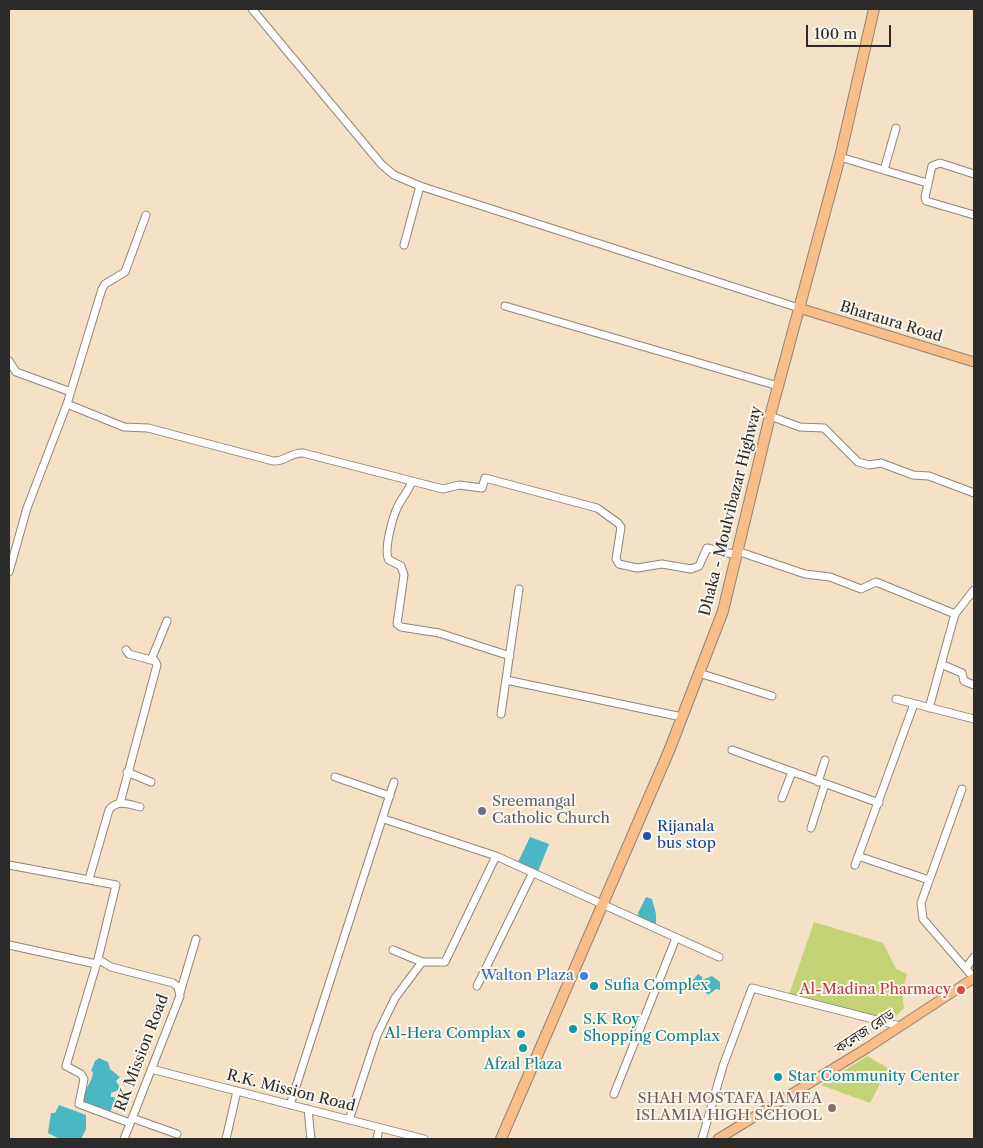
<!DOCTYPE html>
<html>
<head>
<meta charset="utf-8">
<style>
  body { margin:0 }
  #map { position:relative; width:983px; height:1148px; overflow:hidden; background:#f4e1c6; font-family:"Libre Caslon Text",serif }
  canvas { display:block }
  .frame { position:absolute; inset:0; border:10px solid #2b2b2b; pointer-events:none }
  .scale { position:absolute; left:806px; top:25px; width:85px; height:22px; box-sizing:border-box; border:2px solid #2b2b2b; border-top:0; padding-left:6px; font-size:15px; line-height:18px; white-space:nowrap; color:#2b2b2b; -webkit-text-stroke:4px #fbf7ec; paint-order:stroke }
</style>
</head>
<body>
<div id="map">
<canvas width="983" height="1148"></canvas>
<div class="frame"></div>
<div class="scale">100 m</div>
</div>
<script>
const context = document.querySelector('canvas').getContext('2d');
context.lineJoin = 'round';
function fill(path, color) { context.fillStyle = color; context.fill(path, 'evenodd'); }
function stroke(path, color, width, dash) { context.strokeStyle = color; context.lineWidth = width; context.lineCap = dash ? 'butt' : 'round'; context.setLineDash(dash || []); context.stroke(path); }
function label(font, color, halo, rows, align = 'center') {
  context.font = font + ' "Libre Caslon Text","Noto Serif Bengali",serif'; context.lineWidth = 4; context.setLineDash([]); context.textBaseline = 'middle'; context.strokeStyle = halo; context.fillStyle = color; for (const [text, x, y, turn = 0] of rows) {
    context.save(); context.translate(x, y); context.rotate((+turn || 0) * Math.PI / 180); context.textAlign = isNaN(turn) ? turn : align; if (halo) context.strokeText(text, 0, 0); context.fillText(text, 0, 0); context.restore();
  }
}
fill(new Path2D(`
  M814,922L883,943L896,969L907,974L902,994L904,1008L889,1023L789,995Z
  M867,1056L888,1068L870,1103L821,1085Z`), '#c3d274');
fill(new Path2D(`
  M530,837L549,844L537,874L522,867L518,862Z
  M646,897L652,899L656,914V927L639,919L638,913Z
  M698,974L702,977V980L712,976L720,982V990L716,989L708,995L698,983L695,985L693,980Z
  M99,1058L108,1062L110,1069L120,1077L116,1081L121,1089L111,1093V1097H115L113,1108L109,1112L81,1101C84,1088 92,1084 93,1072L91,1071L95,1061Z
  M59,1105L86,1115V1129L81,1139L58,1138L48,1133L51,1113H55Z`), '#4ab7c5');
const minor = new Path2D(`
  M252,9L382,165L394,175L420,186L799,308
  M840,157L927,183
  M884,170L896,128
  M974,174L940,163L932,166L925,197L926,201L974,215
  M404,245L420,186
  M505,306L778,386
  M9,361L16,372L71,392
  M67,404L124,427L148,428L273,461C285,462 291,452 303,453L443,489L459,485L482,488L485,478L597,508L618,523L621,527L616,559L619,564L637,568L662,564L691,569L699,566L707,548L737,555
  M770,416L800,427L824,428L858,462L869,465L881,463L913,475L929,476L974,493
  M412,481C408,492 403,496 398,506C393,516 383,551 389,560L401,566L404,575L397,624L401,627L439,633L510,656
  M737,551L805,574L830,577L861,589L876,582L955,614
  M9,572L27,508L67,404L102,289L105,284L125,272L146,215
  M151,660L167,621
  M941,664L962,673L964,681L974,685
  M699,673L772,696
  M506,680L682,717
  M896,699L974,719
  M929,708L955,614L974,590
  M501,714L519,589
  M732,750L879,803
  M127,772L151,782
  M335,777L390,796
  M818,782L825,760
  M962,789L921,903L923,919L974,978
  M782,798L792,772
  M120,803L157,665L155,661L129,654L126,650
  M384,819L496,856L719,957
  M811,828L825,784
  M858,856L929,880
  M9,865L116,885L98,959L111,967L173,983L178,987L180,996L124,1139
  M855,865L914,704
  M89,879L109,810C117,799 128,804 140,807
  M9,945L96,964
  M393,950L422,962
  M98,959L66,1066L81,1074L84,1079L79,1104L130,1123
  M966,968L974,957
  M477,986L532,874
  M180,993L196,939
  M151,1069L424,1139
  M614,1094L676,938
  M290,1105L394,782
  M308,1109L311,1139
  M132,1118L177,1134
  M349,1120L377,1035L395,998L422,962H445L496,856
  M226,1139L237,1091
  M377,1139L379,1128
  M702,1139L723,1066L752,988L900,1026`);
const major = new Path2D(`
  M799,308L974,362
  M718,1139L867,1048L974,978`);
const highway = new Path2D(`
  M501,1139L669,751L723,611L770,416L840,157L874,9`);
stroke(minor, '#908678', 9);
stroke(major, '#908678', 11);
stroke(highway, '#908678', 12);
stroke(minor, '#fff', 7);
stroke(major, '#f8bd89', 9);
stroke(highway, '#f8bd89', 10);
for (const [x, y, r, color] of [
  [482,811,5,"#6b7280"],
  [647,836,5,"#1a4fb4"],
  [584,976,5,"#3f7fe0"],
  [594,986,5,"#0f9aa8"],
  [961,990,5,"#e0444e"],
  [573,1029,5,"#0f9aa8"],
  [521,1034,5,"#0f9aa8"],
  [523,1048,5,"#0f9aa8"],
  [778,1077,5,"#0f9aa8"],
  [832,1108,5,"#8d6e63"]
]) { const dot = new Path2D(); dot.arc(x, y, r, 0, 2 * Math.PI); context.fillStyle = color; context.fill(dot); stroke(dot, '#fbf7ec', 2); }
label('15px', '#2b2b2b', '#fbf7ec', [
  ["Bharaura Road",891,322,17],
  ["Dhaka - Moulvibazar Highway",731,511,-76],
  ["কলেজ রোড",865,1032,-33],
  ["RK Mission Road",142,1053,-69],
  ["R.K. Mission Road",291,1091,14]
]);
label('15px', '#5b616d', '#fbf7ec', [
  ["Sreemangal",492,802],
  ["Catholic Church",492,819]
], 'left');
label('15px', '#164399', '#fbf7ec', [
  ["Rijanala",657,827],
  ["bus stop",657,844]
], 'left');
label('15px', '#366cbe', '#fbf7ec', [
  ["Walton Plaza",574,976]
], 'right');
label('15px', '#0d838f', '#fbf7ec', [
  ["Sufia Complex",604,986],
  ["S.K Roy",583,1020],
  ["Shopping Complax",583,1037],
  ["Al-Hera Complax",511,1034,"right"],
  ["Afzal Plaza",523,1065,"center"],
  ["Star Community Center",788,1077]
], 'left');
label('15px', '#be3a42', '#fbf7ec', [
  ["Al-Madina Pharmacy",951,990]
], 'right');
label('15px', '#785e54', '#fbf7ec', [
  ["SHAH MOSTAFA JAMEA",822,1099],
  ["ISLAMIA HIGH SCHOOL",822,1116]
], 'right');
</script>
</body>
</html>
